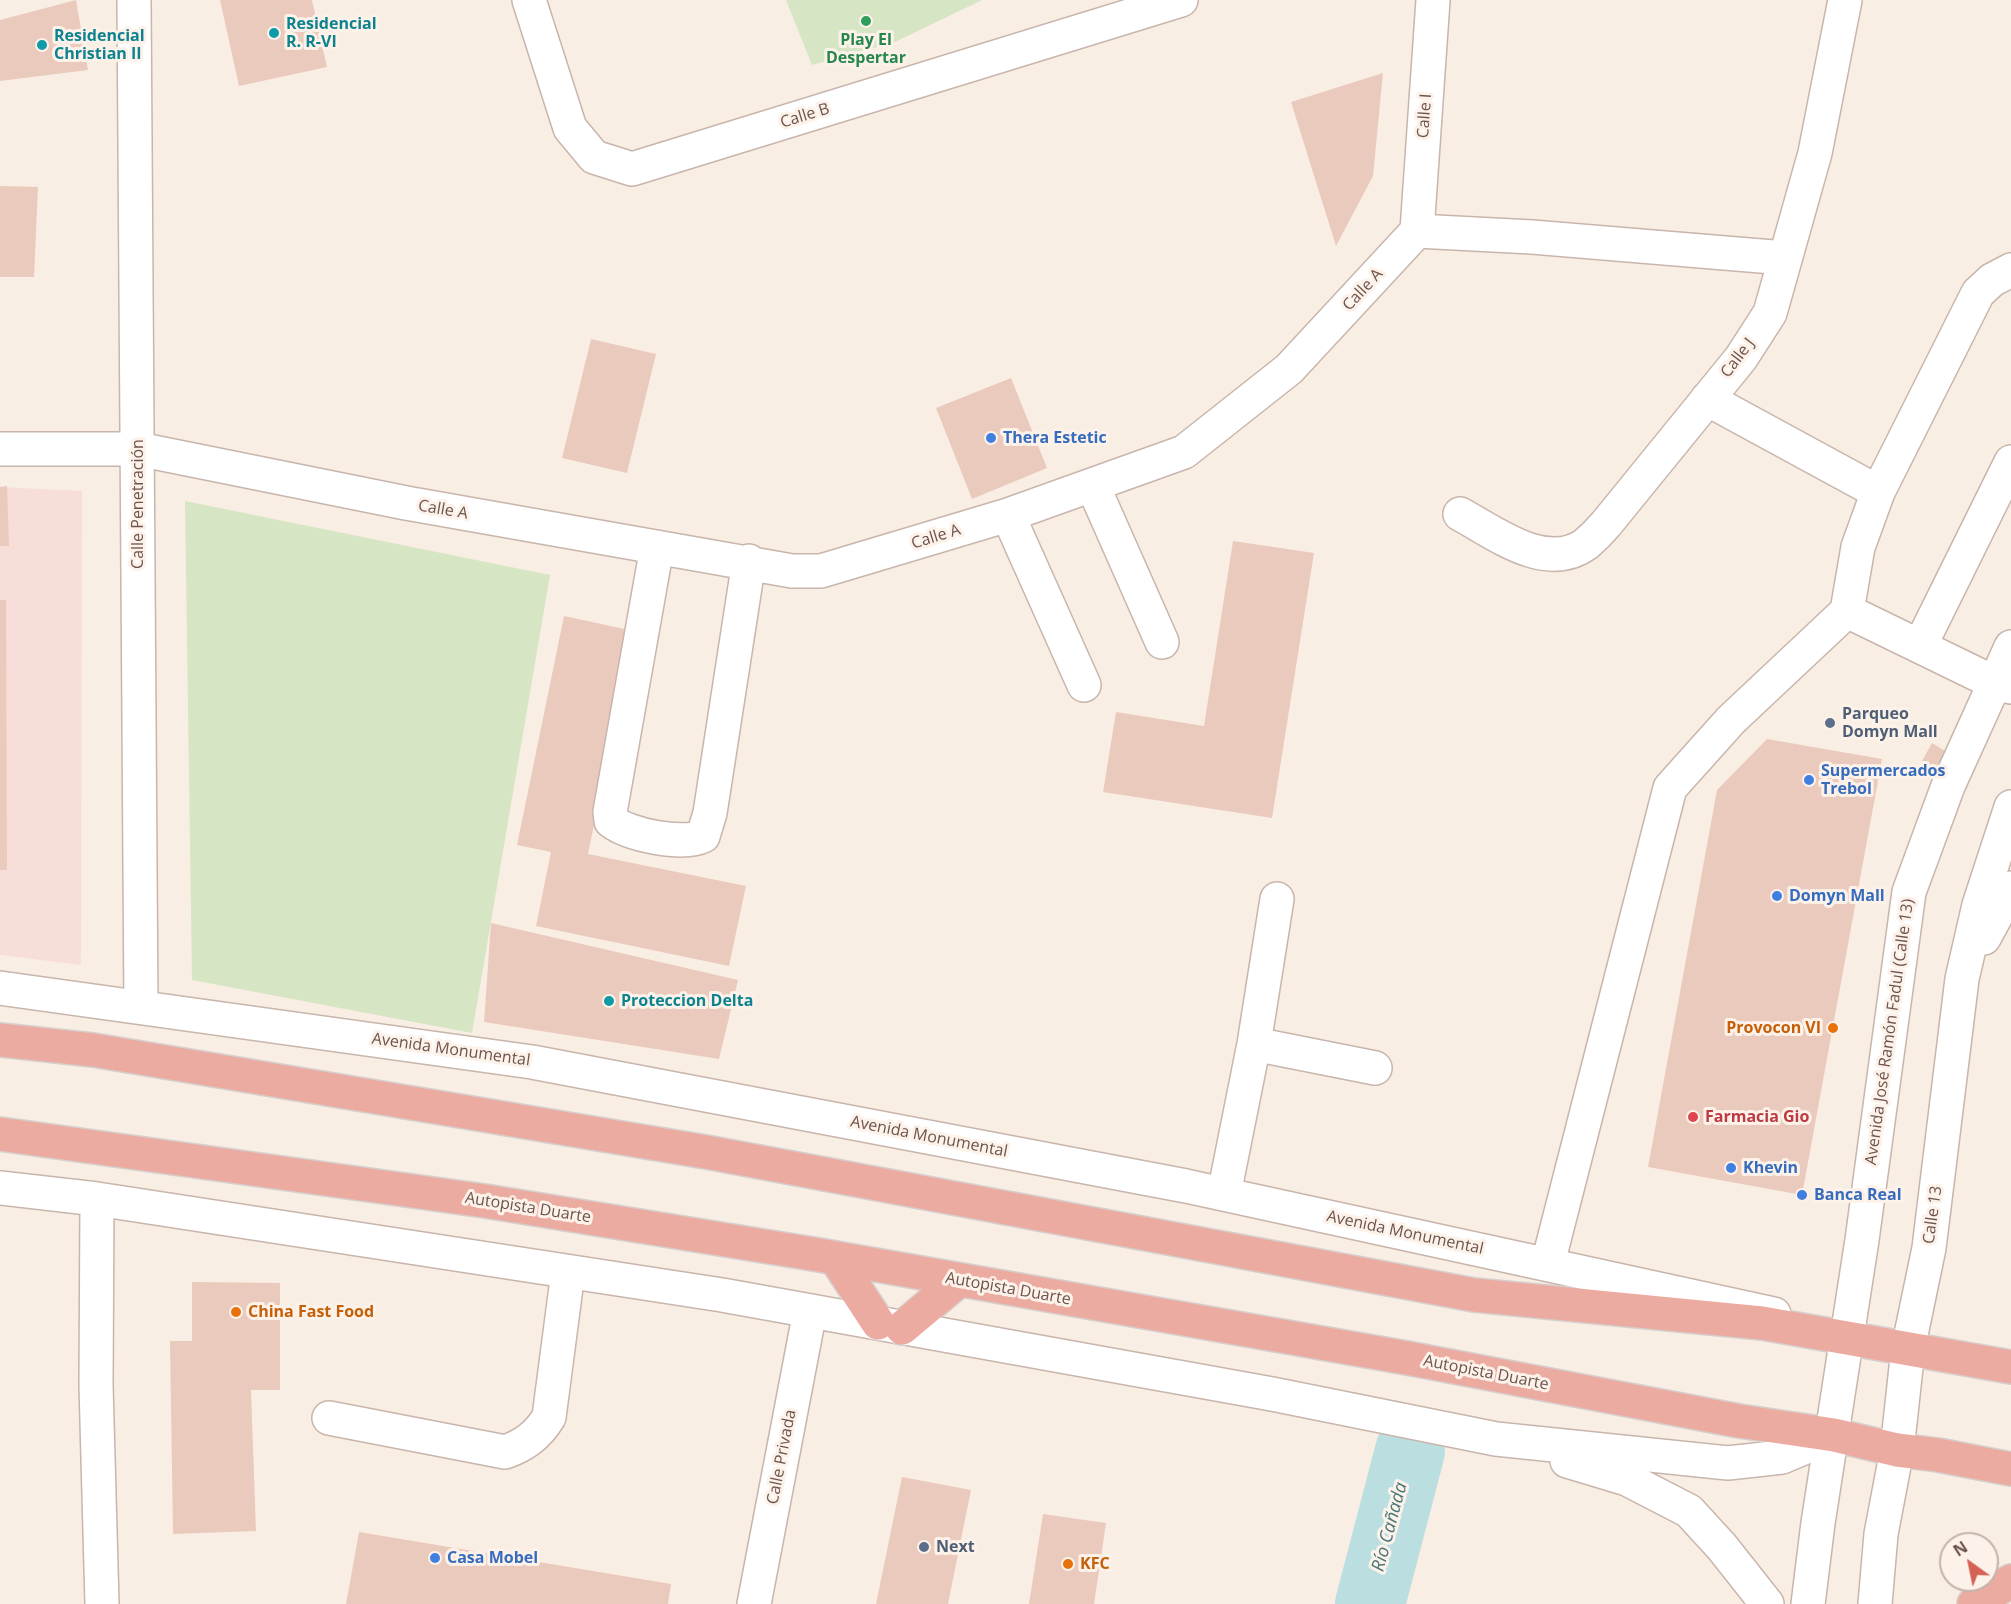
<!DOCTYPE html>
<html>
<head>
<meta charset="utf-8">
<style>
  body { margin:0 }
  #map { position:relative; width:2011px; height:1604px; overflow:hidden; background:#f9eee3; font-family:"Open Sans",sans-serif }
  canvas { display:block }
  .north { position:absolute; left:1939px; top:1532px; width:60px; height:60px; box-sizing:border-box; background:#fcf2e9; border:2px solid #c3b3ab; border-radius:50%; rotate:327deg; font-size:16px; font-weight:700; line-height:24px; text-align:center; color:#6e544d }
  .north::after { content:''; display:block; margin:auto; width:21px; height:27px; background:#d56256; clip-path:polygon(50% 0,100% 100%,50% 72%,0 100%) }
</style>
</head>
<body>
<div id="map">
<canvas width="2011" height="1604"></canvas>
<div class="north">N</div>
</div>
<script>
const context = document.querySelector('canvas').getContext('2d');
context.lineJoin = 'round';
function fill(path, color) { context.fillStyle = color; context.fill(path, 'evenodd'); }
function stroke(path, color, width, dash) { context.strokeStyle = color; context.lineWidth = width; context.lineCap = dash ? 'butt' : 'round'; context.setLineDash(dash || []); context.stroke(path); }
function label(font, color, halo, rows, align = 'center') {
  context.font = font + ' "Open Sans",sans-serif'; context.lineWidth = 6; context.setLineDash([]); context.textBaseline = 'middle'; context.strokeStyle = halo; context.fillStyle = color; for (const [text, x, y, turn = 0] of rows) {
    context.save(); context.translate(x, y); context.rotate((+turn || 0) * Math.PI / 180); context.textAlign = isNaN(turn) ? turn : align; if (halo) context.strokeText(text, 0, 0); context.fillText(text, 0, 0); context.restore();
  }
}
fill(new Path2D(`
  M0,487L82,491L81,965L0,955Z`), '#f8ded8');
fill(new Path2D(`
  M786,0H982L895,42L812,65Z
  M185,501L550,575L472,1033L192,980Z`), '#d6e5c4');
stroke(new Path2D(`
  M1370,1604L1410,1451`), '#bbdfe0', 70);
fill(new Path2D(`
  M76,0L88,70L0,81V20Z
  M220,0H312L327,67L239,86Z
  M1383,73L1373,176L1336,246L1291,102Z
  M0,186L38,187L34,277H0Z
  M591,339L656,354L627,473L562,458Z
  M1011,378L1047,468L972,499L936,408Z
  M7,486L9,546H0V487Z
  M1233,541L1314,553L1272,818L1103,792L1116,712L1204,726Z
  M0,600H6L7,870H0Z
  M564,616L634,631L588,854L746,886L729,966L536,926L551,852L517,845Z
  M1767,739L1882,759L1802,1195L1648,1167L1717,790Z
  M1932,743L1952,755L1942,772L1922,761Z
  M491,923L738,980L719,1059L484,1022Z
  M192,1282L280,1283V1390H251L256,1531L173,1534L170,1341H192Z
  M902,1477L971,1490L948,1604H876Z
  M1043,1514L1106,1523L1094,1604H1029Z
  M359,1532L671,1584L668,1604H346Z`), '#ebcabe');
const minor = new Path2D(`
  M134,0L141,1007
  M529,0L570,128L594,157L632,169L1181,0
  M1417,231L1433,0
  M1707,399L1878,492
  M0,449H138L406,503L792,571H821L1008,515L1184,452L1289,369L1417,231L1532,237L1785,258
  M1093,486L1162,642
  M1460,514C1495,533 1546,573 1586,544C1593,538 1600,531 1606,524L1741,358L1770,313L1815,153L1845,0
  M1008,515L1084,685
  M657,547L610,812L611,821C629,835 683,846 703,836L710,813L749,561
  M1847,611L1858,547L1878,492L1978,293L1992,280L2011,270
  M1920,646L2011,462
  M1277,899L1254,1044L1375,1068
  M1984,938L2011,888
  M0,988L532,1062L1186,1186L1774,1314
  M0,1188L97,1199L722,1295L1272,1394L1496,1439L1728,1463L1782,1457L1834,1435
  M1224,1194L1254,1044
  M97,1199L96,1385L102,1604
  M1548,1263L1670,788L1731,720L1847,611L1995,683L2011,687
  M329,1418L505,1452C525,1445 538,1435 549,1417L568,1272
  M1567,1461L1627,1479L1689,1511L1722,1547L1767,1604
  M754,1604L810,1311
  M1808,1604L1818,1523L1862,1240L1909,892L1948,786L2011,647
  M1875,1604L1881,1534L1897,1450L1908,1349L1929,1248L1962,979L1979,905L2011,807`);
const highway = new Path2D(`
  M0,1040L93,1050L706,1152L1474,1295L1762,1323L2011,1367
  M0,1134L485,1201L819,1255L1407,1358L1739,1421L1834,1435L1897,1450L1938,1455L2011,1469
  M836,1259L878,1323
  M902,1328L958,1281
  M1974,1604L2011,1581`);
stroke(minor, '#c8b5ac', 36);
stroke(highway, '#d6cfcd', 36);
stroke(minor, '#fff', 33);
stroke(highway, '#ecaba1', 33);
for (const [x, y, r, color] of [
  [866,21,6,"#2e9e5b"],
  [274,33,6,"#0f9aa8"],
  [42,45,6,"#0f9aa8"],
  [991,438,6,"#3f7fe0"],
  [1830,723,6,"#5c6f8a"],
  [1809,780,6,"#3f7fe0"],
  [1777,896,6,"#3f7fe0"],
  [609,1001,6,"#0f9aa8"],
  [1833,1028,6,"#e8710a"],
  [1693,1117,6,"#e0444e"],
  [1731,1168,6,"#3f7fe0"],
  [1802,1195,6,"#3f7fe0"],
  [236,1312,6,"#e8710a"],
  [924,1547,6,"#5c6f8a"],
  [435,1558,6,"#3f7fe0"],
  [1068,1564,6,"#e8710a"]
]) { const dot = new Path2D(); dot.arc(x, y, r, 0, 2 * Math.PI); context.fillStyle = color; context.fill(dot); stroke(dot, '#fcf2e9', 2); }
label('bold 16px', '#0d838f', '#fcf2e9', [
  ["Residencial",286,24],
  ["R. R-VI",286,42],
  ["Residencial",54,36],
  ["Christian II",54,54],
  ["Proteccion Delta",621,1001]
], 'left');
label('bold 16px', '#27864d', '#fcf2e9', [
  ["Play El",866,40],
  ["Despertar",866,58]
]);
label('16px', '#6e544d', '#fcf2e9', [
  ["Calle B",805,116,-17],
  ["Calle I",1425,116,-86],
  ["Calle A",1363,290,-47],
  ["Calle J",1738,358,-53],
  ["Calle Penetración",138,504,-90],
  ["Calle A",443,510,10],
  ["Calle A",936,537,-17],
  ["Avenida José Ramón Fadul (Calle 13)",1890,1032,-82],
  ["Avenida Monumental",451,1050,8],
  ["Avenida Monumental",929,1137,11],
  ["Autopista Duarte",528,1208,9],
  ["Calle 13",1933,1215,-82],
  ["Avenida Monumental",1405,1233,12],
  ["Autopista Duarte",1008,1289,10],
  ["Autopista Duarte",1486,1373,11],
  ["Calle Privada",782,1457,-79]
]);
label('bold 16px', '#366cbe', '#fcf2e9', [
  ["Thera Estetic",1003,438],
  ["Supermercados",1821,771],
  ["Trebol",1821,789],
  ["Domyn Mall",1789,896],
  ["Khevin",1743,1168],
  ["Banca Real",1814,1195],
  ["Casa Mobel",447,1558]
], 'left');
label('bold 16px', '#4e5e75', '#fcf2e9', [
  ["Parqueo",1842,714],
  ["Domyn Mall",1842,732],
  ["Next",936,1547]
], 'left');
label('bold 16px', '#c56008', '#fcf2e9', [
  ["Provocon VI",1821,1028,"right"],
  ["China Fast Food",248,1312],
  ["KFC",1080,1564]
], 'left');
label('bold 16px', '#be3a42', '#fcf2e9', [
  ["Farmacia Gio",1705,1117]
], 'left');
label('italic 18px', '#467778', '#fcf2e9', [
  ["Río Cañada",1390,1527,-75]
]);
</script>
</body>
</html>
